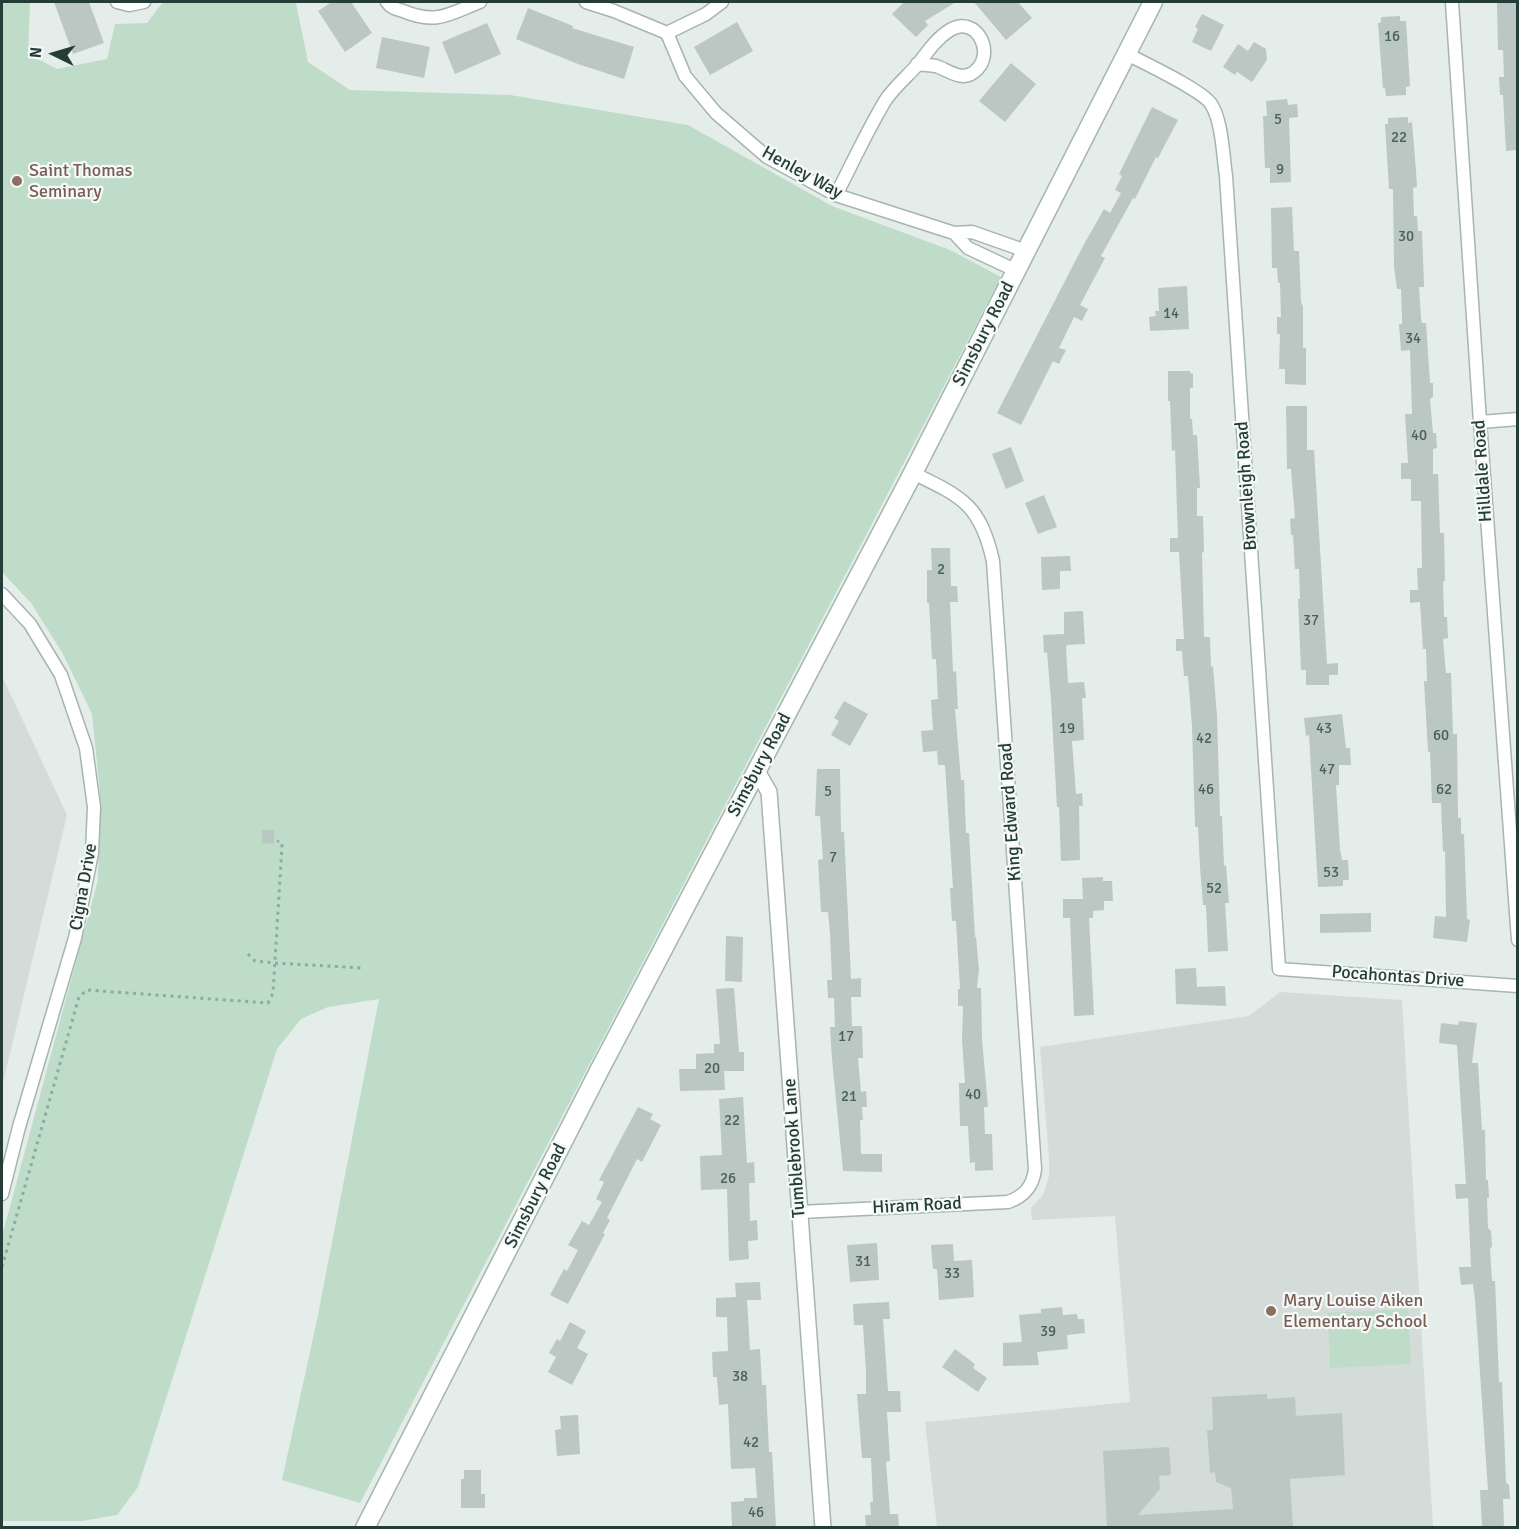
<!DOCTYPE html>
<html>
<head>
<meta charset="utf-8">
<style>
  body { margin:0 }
  #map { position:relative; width:1519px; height:1529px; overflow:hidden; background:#e4ede9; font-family:Signika,sans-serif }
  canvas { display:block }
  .frame { position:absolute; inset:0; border:3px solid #253d38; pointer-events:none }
  .north { position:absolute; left:24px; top:24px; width:60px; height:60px; -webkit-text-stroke:4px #f5f9f7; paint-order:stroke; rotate:275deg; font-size:16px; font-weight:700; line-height:24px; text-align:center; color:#253d38 }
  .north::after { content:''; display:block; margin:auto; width:21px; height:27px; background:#253d38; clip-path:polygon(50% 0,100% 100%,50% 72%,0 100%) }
</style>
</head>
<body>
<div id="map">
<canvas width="1519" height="1529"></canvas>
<div class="frame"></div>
<div class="north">N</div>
</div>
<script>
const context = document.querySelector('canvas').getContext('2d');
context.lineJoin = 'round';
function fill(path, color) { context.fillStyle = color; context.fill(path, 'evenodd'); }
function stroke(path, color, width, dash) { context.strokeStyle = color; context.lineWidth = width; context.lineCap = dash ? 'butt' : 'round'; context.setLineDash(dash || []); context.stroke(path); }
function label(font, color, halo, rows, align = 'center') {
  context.font = font + ' Signika,sans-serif'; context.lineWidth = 4.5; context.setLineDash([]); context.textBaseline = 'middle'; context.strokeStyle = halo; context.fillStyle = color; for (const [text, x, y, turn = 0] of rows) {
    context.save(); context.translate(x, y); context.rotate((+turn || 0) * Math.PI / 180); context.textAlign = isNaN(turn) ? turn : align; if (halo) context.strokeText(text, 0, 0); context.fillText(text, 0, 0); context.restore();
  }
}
fill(new Path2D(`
  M2,676L67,815L2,1087Z
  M1280,992L1402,1000L1433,1527H937L925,1422L1130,1402L1115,1216L1032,1220L1031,1208L1043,1195L1049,1176V1158L1040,1047L1249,1016Z`), '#d3dcd8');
fill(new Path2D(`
  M2,2H30L28,54L57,69L107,59L115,24L147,23L163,2H289L296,3L308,62L350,90L510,95L688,125L832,206L950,250L1001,277L360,1503L282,1480L317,1320L379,999L328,1007L301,1019L277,1049L138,1487L117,1515L82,1521H2V1236L98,880L100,793L92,714L63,654L31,603L2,572Z
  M1408,1309L1411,1364L1330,1368L1328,1313Z`), '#bfdcc8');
fill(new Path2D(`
  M54,2H89L104,43L73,54Z
  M332,2H351L372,33L345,52L318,11Z
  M904,2H956L925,21L928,25L916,37L892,14Z
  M974,2H1018L1032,18L1006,40Z
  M1497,2H1518V150L1506,151L1503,95H1500L1499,77H1504L1503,50H1498Z
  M528,8L573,26L572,28L634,47L624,79L578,64L516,39Z
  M1202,14L1224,25L1211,51L1192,42L1198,29L1195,27Z
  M1400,16V21H1406L1410,86L1406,87V95L1386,96L1385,88H1383L1378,23L1381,22V17Z
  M737,22L753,51L710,75L694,47Z
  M487,23L501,54L455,74L442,42Z
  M382,37L430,47L424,78L376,68Z
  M1254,42L1266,49L1267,60L1252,82L1237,72L1235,75L1223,67L1238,44L1248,51Z
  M1011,63L1036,84L1005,122L979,101Z
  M1287,99L1288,105L1297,104L1298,117L1289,118L1291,182L1270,183V168H1265L1263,116H1267L1266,101Z
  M1152,107L1178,120L1158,158L1156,157L1135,199L1133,198L1101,256L1105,258L1080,305L1088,309L1082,321L1074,317L1059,348L1066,350L1059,364L1053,361L1021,425L997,413L1083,246L1104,209L1110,213L1121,193L1115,190L1122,176L1119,174Z
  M1408,117V123L1412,122L1416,171L1417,187L1413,188L1414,216H1417L1418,231H1422L1424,287H1419L1421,318L1422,323H1426L1430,383H1433V397L1430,399L1433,433H1436L1437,448L1433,449V474H1438L1440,533H1444L1445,581H1443L1444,617H1447L1448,638L1443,639L1446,673H1451L1453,734H1457L1458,818H1461V834H1464L1467,919L1470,920L1467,942L1433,938L1435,916L1446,917L1445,851L1443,852L1441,803H1432L1430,752H1428L1424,681H1427L1426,649H1423L1420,602L1410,603V590H1418L1417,568H1422L1421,501H1411V479H1401V463H1408L1405,414H1412L1410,350L1401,351L1399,324H1402V319L1401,289H1397L1394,267L1393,189H1389L1385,124H1388V118Z
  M1292,207L1294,251H1299L1301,302L1303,307V348H1306V385L1285,384V369H1279L1280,334H1277V317H1281L1280,283H1278L1277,268H1272L1271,208Z
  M1187,286L1189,329L1150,331L1149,317L1156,316L1155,311H1159L1158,288Z
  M1168,371H1190V373L1193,374V388H1190V419H1192L1193,435H1197L1200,488H1197V516H1203L1204,552L1202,553L1204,637H1210L1211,667L1213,666L1217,716L1220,816H1222L1224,866L1226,865L1229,903H1225L1228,951L1208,952L1206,905H1203L1200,867L1198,827H1195L1192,726L1188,676H1184L1182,651H1176V639H1184L1179,552H1170V538H1178L1175,450L1172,451L1170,401H1168Z
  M1286,406H1307V450H1314L1327,664L1338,663V675H1329V685H1306V670H1301L1298,599H1300L1299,569H1295L1293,535H1291L1290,519L1295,518L1291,469H1287Z
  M1011,447L1024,481L1006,489L992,454Z
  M1044,495L1057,527L1038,534L1025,503Z
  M931,548H950L951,586H957L958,602H950L953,672L956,671L958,709H955L961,780H964L966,833H969L975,937H976L979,970L977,988H981L982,1039L988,1107H984L985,1134H992L993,1170L975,1171V1162L970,1163L968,1126H960L959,1083H965L962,1040L963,1006H958V989H960L956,921H952L950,888H953L945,765H938L937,751L923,752L921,731L933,730L931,700L938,699L936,659H932L929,603H927V570H932Z
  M1070,556L1071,571H1060V589L1042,590L1041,557Z
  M1083,611L1085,644L1067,645L1066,647L1068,683L1084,682L1086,698H1082L1084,740L1072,741L1076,794L1082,793L1083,806H1079L1080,860L1061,861L1059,807H1057L1051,700L1047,652L1044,653L1043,635L1064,634V612Z
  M844,701L868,714L850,746L831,735L839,721L834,718Z
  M1342,714L1346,748H1350L1351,765H1339V785H1336L1340,849L1342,860H1348L1349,880H1343V886L1318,887L1309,735L1306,736L1304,718Z
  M817,769H840L841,832H844L851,979L861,978V997H851L852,1026H862L863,1058H858L861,1092L866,1091L867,1107H862L863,1120H860L861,1154H882V1172L843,1171L832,1059L830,1027H835L834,998H828L827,980H832L830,933L828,912H821L818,860L823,859L820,816H815Z
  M262,830H274V844L262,843Z
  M1103,877V881H1112L1113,901H1104V910L1093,911V918H1089L1094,1015L1074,1016L1070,918H1063V899H1083L1082,878Z
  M1371,913V932L1320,933V914Z
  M726,936L743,937L742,982L725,981Z
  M1196,968L1197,987L1225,986L1226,1006L1176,1004L1175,969Z
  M734,988L739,1052H744V1071H724L725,1090L680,1091L679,1069H696V1054L714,1053V1044H720L716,989Z
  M1459,1021L1477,1023L1472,1063H1478L1482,1130H1485L1486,1180H1488L1489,1198H1487L1488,1228L1491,1231L1492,1247L1490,1248L1492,1281H1495L1496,1304L1499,1382H1502L1506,1483L1509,1485L1510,1499H1503L1504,1527H1482L1480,1490H1488L1475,1299L1473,1284L1461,1285L1459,1267H1471L1468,1198L1456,1199L1455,1184H1466L1457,1045L1439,1043L1441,1023L1458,1025Z
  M743,1097L747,1163L754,1162L755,1183H749L750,1221L757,1220L758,1240L748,1241L749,1259L729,1261L727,1189L701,1190L700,1156L722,1155L719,1099Z
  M638,1107L653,1114L650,1119L661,1125L642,1162L637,1159L607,1218L610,1220L603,1233L605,1234L568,1304L550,1295L564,1269L567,1271L578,1250L568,1245L582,1221L589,1225L602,1202L596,1199L604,1182L599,1180Z
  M877,1243L879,1280L850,1282L847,1245Z
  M953,1244L954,1261L972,1260L974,1297L939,1300L937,1269H933L931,1245Z
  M760,1282L761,1300H747L750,1350L760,1349L762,1385H766L769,1452H772L776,1527H732L731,1502L744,1501V1498H757L755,1468L731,1469L728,1404L719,1405L717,1377H713L712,1352L728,1351L727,1317H716V1298L736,1297L735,1283Z
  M889,1302L890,1319H883L888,1391H900L901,1412H887L890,1461L886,1462L890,1514H898L899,1527H866L865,1515H871L870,1502H873L871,1458H862L857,1394H866V1372L863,1325H854L853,1304Z
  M1062,1307L1063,1315L1077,1314L1078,1319H1084L1085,1333L1067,1335L1068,1349L1037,1352L1039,1365L1003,1366V1343L1022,1342L1019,1315L1041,1313V1309Z
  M570,1322L586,1331L577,1348L588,1354L572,1385L548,1372L556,1357L549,1353L557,1339L560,1341Z
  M955,1349L975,1364L973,1368L987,1378L978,1392L942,1367Z
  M1267,1394V1399L1295,1397L1296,1416L1342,1413L1345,1475L1290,1479L1293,1527H1107L1103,1451L1169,1447L1171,1475L1159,1476L1160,1489L1138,1515L1233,1509L1231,1488L1216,1482L1215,1472L1210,1473L1207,1430H1213L1212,1397Z
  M578,1415L580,1454L557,1456L555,1430L561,1429L560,1416Z
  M464,1470H481V1494H485V1508H461V1479H464Z`), '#bac7c2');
const minor = new Path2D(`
  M117,2L129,5L144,2
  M387,2C391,8 396,9 403,11C437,25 449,14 480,2
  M586,2L614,11L667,33L706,14L722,2
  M1452,2L1480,422L1518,940
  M667,33L685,76L716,113L767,157L836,195L954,233L972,232L1026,251
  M1127,54C1144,63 1202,90 1211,104C1222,120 1223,156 1226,176L1279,969L1518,986
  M836,195C852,164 867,131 885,101C894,87 908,76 919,63C928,51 937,38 950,30C977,14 997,55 974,72C962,82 948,70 936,66C930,65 924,65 917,64
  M954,233L968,248L1017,271
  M1480,422L1518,419
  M2,594L30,624L61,675L86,748L94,807L92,853L75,938L19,1127L2,1194
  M800,1212L1008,1202C1025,1196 1033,1186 1035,1169L993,561C980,504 962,497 913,473`);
const tertiary = new Path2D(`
  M757,771L769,792L823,1528`);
const secondary = new Path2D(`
  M365,1528L599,1071L913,473L1153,2`);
stroke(minor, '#a7b5b0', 15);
stroke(tertiary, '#a7b5b0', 18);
stroke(secondary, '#a4b7b1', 21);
stroke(new Path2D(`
  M248,954L255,961L275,963L362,968
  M2,1267L79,997L87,990L268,1003L273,993L282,846L281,842L277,841`), '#88ada3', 3, [3, 4.5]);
stroke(minor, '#fff', 12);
stroke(tertiary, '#fff', 15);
stroke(secondary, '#fff', 18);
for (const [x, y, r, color] of [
  [17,181,6,"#8d6e63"],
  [1271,1311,6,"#8d6e63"]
]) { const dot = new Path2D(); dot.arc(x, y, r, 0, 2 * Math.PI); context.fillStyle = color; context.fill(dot); stroke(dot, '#f5f9f7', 2); }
label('15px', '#4a605a', null, [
  ["16",1392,37],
  ["5",1278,120],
  ["22",1399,138],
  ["9",1280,170],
  ["30",1406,237],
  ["14",1171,314],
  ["34",1413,339],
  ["40",1419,436],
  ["2",941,570],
  ["37",1311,621],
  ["19",1067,729],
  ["43",1324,729],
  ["60",1441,736],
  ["42",1204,739],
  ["47",1327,770],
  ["46",1206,790],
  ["62",1444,790],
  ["5",828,792],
  ["7",833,858],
  ["53",1331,873],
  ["52",1214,889],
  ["17",846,1037],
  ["20",712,1069],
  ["40",973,1095],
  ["21",849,1097],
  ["22",732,1121],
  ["26",728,1179],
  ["31",863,1262],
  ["33",952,1274],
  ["39",1048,1332],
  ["38",740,1377],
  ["42",751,1443],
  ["46",756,1513]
]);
label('18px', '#785e54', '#f5f9f7', [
  ["Saint Thomas",29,171],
  ["Seminary",29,192],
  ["Mary Louise Aiken",1283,1301],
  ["Elementary School",1283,1322]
], 'left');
label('18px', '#253d38', '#f5f9f7', [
  ["Henley Way",802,173,29],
  ["Simsbury Road",984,334,-63],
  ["Hilldale Road",1483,471,-94],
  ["Brownleigh Road",1247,486,-94],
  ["Simsbury Road",760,765,-62],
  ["King Edward Road",1011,812,-94],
  ["Cigna Drive",84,887,-80],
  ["Pocahontas Drive",1398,977,4],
  ["Tumblebrook Lane",795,1148,-94],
  ["Simsbury Road",536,1196,-63],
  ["Hiram Road",917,1206,-3]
]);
</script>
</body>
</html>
